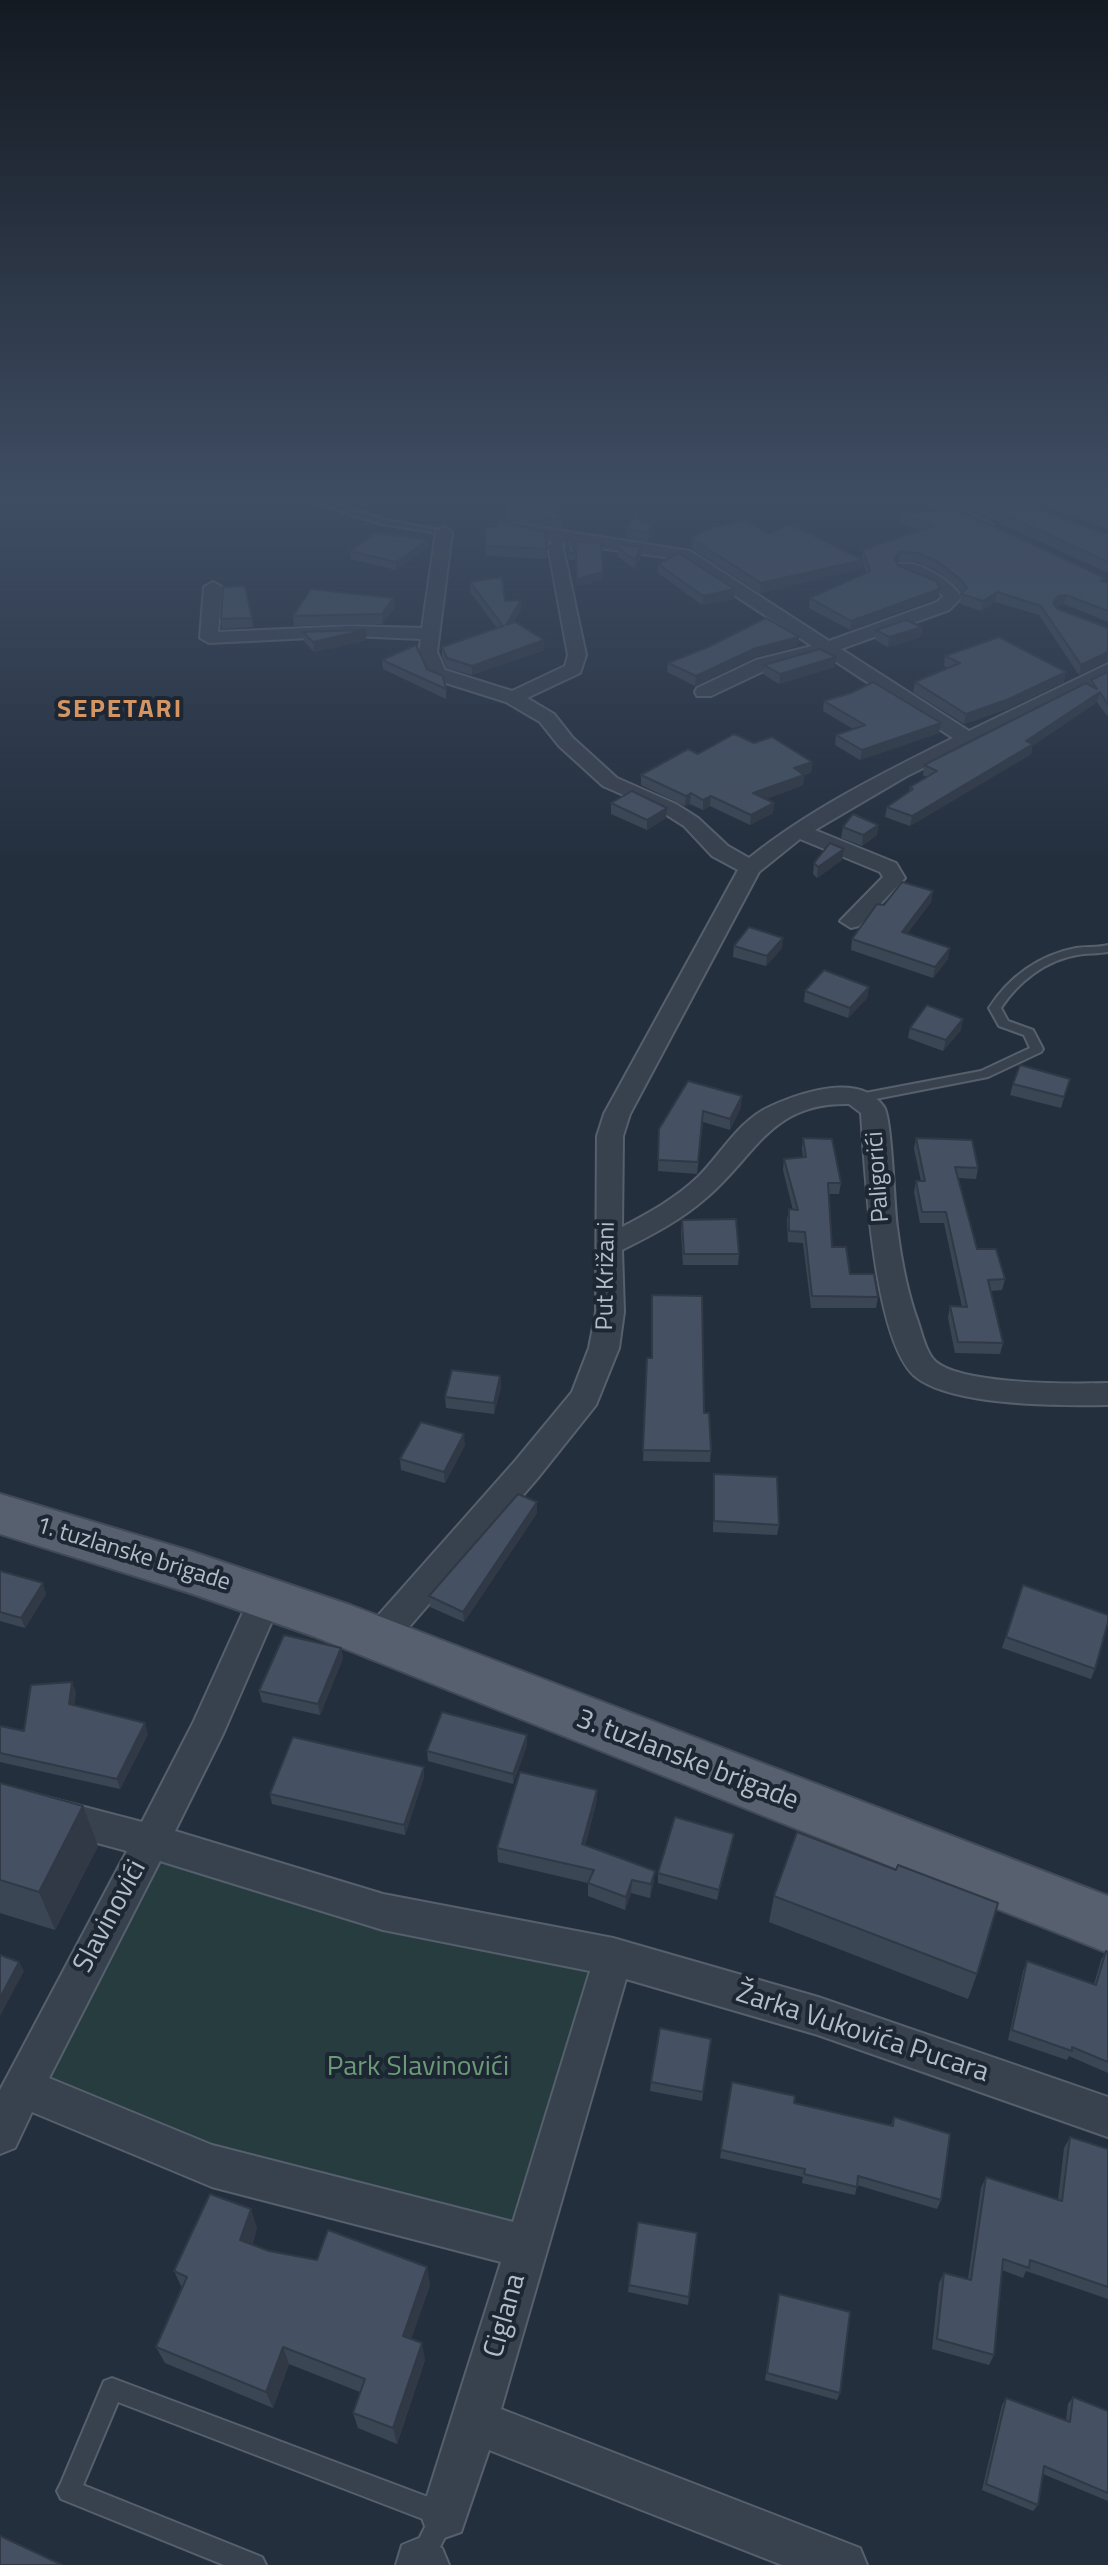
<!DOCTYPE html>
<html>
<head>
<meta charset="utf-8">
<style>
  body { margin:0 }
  canvas { display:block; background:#242f3e }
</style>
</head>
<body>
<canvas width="1108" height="2565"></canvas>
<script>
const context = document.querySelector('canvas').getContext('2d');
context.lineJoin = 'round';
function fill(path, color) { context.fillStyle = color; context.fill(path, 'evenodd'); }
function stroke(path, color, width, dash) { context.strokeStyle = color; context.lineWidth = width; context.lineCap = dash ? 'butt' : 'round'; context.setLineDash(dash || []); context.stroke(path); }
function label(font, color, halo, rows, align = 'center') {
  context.font = font + ' "Titillium Web",sans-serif'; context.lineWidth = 8; context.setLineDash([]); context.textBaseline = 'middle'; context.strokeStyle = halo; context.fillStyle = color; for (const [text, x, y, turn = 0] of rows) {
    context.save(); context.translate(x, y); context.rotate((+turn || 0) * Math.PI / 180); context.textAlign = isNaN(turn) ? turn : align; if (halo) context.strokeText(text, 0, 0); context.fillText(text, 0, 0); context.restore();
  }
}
fill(new Path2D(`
  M151,1841L613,1957L526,2247L22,2087Z`), '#263c3f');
const lane = new Path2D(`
  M307,500H320L386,520L448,532L444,534L382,524Z
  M1108,945V952C1097,954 1087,953 1077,955C1046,960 1018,982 1001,1008L1008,1021L1033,1030L1043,1049L1041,1052L988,1077L860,1102L854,1098L860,1094L981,1071L1030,1048L1024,1035L999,1026L989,1008C1009,977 1039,955 1076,948C1087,946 1097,948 1108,945Z
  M112,2378L444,2503L452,2507L456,2515L431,2565H406L428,2521L118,2402L83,2485L262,2557L266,2565H224L61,2499L57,2491L61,2483L104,2381Z`);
const street = new Path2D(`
  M923,500H944L993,525L985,530L979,528Z
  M512,523L690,551L829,641L937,602L943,596L936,588L899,572L896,568L899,564C921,560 950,581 962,597L949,610L841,649L969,731L1108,664V677L907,776L815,830L896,863L905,878L859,926L851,928L840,921L883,877L880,872L800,839L759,872L630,1114L623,1136L622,1227C649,1213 676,1198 698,1177C722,1153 739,1120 771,1106C802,1092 860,1072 884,1107C892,1119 894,1206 897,1227C901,1259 907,1292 918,1322C922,1334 926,1352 935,1361C961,1385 1072,1384 1108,1383V1405C1061,1406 955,1406 917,1378C873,1345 865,1168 861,1113L849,1104C770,1102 756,1156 706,1198C681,1220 652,1235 622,1250L624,1312L619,1348L596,1405L537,1479L391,1648L379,1652L367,1648L362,1638L367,1628L515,1461L572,1392L589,1348L596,1312L597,1136L604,1114L738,870L712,856L684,826L662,812L603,786L559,746L540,722L506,702L430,678L419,652L421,639L351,636L209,643L200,638L204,587L213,582L222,587L218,632L351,626L422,628L436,532L444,527L452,532L437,652L445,670L512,691L565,666L568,655L548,546L553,542L506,531L504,528L506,525ZM562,543L679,559L812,646L756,660L697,688L695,692L697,696H711L770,668L824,654L953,738C883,773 810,809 749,858L728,846L698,818L676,804L617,778L573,738L554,714L527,698L580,673L586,655Z
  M266,1584L278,1588L282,1598L223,1734L175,1831L383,1894L613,1938L818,1997L1108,2097V2137L818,2035L626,1979L501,2409L860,2548L867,2565H782L489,2450L461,2532L444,2538L427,2532L421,2515L501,2262L212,2187L32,2112L15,2148L0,2154V2090L127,1851L0,1817V1785L142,1822L193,1723L254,1588ZM160,1861L383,1930L590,1971L513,2222L212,2145L49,2078Z
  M419,2538L442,2548L449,2565H396L402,2545Z`);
const primary = new Path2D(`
  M0,1494L190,1551L350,1605L1108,1896V1953L313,1636L190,1593L0,1534Z`);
stroke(lane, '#565f6c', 4);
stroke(street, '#565f6c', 4);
stroke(primary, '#414a57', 4);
fill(lane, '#38414e');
fill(street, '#38414e');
fill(primary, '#56606e');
fill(new Path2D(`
  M537,500V505L561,520V529L505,519V510Z
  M725,500H749L737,506Z
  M964,500H1014L1108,535V573L963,506Z
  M1028,500H1108V528Z
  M898,512L1105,578L1104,582L1108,583V622L1064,604L1056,606L1058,609L1108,628V662L1107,661L1079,675L1039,615L995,602L981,611L960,604L962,593L959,589L936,570L917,562L899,561L897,563L899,566L940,587L939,596L935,599L850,630L809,608L810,598L866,573L863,562L862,569L760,593L692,549V539L769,534L862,559L863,550L920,530L897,521Z
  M653,523V532L648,542L627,539V530Z
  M484,527H496L548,542L546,545L547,559L486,556Z
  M566,538L575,552L603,572V580L577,586L576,560H569L566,546Z
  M428,548L396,570L351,559L350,551Z
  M618,548L641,557L635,569L618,557Z
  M658,564L735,589L734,599L702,605L658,573Z
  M470,582L521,610L513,622L544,650L472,675L447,668L442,657V647L497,628L470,592Z
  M393,598L394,608L382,624L294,626L293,616Z
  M252,618L253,627L222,629L221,619Z
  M922,627L921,637L888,647L875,640L876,630Z
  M366,630V640L314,652L304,641L303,632Z
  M799,637L798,646L755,657L695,686L667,672L668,663L708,647Z
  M945,656L1064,682L1007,709L964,724L913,692L915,682L948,668L944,666Z
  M382,660L427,669L446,689V699L383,669Z
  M764,665L835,667L779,684L763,674Z
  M1108,672V715L1107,716L1097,702L1032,746L1031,754L910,826L885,817L887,807L909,791L910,787L927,777L923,775L924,765L1090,685L1091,680Z
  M824,701L941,723L939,733L860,760L835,745L836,735L853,729L823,711Z
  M754,743L812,762L811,772L804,775L803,785L766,799L774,803L773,813L750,825L710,806L703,810L690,804L685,806L641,785V775L698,754Z
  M611,803L666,818L647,830L611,814Z
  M878,825L877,835L862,846L841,838L843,827Z
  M844,849L842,860L817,878L813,874L814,863Z
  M933,891L931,902L907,934L948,959L933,978L851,950L852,939L884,905Z
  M734,946L782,948L766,966L733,957Z
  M869,987L867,998L848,1018L804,1002L805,991Z
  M910,1028L961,1030L943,1051L908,1038Z
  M1070,1079L1061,1108L1010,1095L1013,1084Z
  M688,1081L741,1107L730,1130L703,1122L697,1174L658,1171L659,1129Z
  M803,1138L841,1183L839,1194H829L832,1247L850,1274L878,1297L876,1308H811L803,1243L788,1242L787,1220L789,1209L793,1210L783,1170L784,1159L803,1158L802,1149Z
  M916,1138L978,1168L976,1179L958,1178L977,1249L1005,1279L1002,1290L991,1291L1003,1343L1000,1354L955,1353L948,1318L950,1306L962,1307L944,1223H920L914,1192L916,1181H921L914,1149Z
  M682,1220L739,1254L738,1265H683L681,1231Z
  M652,1295L704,1413L711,1451L710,1462L643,1461L647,1358H652Z
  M500,1376L501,1387L494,1414L446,1408L445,1397Z
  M465,1445L445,1483L401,1470L400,1459Z
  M714,1474L779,1525L777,1535L713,1532Z
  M537,1513L464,1622L430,1607L429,1596Z
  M0,1571L46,1594L25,1628L0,1621Z
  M1023,1585L1095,1669L1091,1679L1002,1648Z
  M341,1648L343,1658L320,1715L262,1702L259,1691Z
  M76,1692L74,1705L148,1734L120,1789L0,1762V1726L24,1731Z
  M527,1735V1745L513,1784L428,1761L427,1751Z
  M424,1767V1777L405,1835L272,1804L270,1794Z
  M0,1783L98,1846L55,1930L0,1913Z
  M597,1790L596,1804L585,1846L655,1871L653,1885L650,1898L631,1893L625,1910L588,1896V1883L498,1862L497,1848Z
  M732,1844L717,1900L658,1883V1873Z
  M774,1896L977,1974L968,1999L769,1922Z
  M1106,1951L1108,1952V2073L1069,2056L1067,2060L1008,2040L1023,1971L1027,1961L1094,1984L1101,1960Z
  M711,2039L702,2101L650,2091L651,2082Z
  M732,2082L794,2103L891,2125L894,2117L941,2200L937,2209L857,2185L855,2195L802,2183L803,2177L720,2158Z
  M1070,2137L1108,2149V2299L1026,2271L1023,2278L1002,2270L994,2355L989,2365L932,2349L939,2283L944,2273L968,2279L981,2188L986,2177L1058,2200L1064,2148Z
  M638,2222L697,2233L688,2305L628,2292Z
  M257,2228L252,2245L269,2251L430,2285L411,2339L425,2360L397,2444L358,2428L353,2413L360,2392L289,2364L273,2408L165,2363L156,2347L182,2288L174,2271Z
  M779,2294L840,2393L837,2400L765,2380Z
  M1073,2397L1108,2411V2501L1043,2474L1038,2505L1033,2511L982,2490L1002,2405L1006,2398L1066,2421L1068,2404Z`), '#3b4654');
fill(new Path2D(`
  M738,500H749L737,506Z
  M653,523V532L648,542V533Z
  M428,540V548L396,570V562Z
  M641,547V557L635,569V560Z
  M900,552L899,561L893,568L894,559Z
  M863,560L862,569L760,593L761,583Z
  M603,572V580L577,586V579Z
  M940,587L939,596L935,599L850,630L851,621Z
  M735,589L734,599L702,605L703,596Z
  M997,592L995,602L981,611L983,601Z
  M1066,595L1064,604L1056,605L1051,612L1053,603L1058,596Z
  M393,598L394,608L382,624V614Z
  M521,600V610L506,635V625Z
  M922,627L921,637L888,647L889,637Z
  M366,630V640L314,652L313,642Z
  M799,637L798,646L755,657L695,686L696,676L756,648Z
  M544,640V650L472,675V666Z
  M1108,652L1107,661L1079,675L1081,665Z
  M836,657L835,667L779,684L780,674Z
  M1066,672L1064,682L1007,709L964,724L966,714Z
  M1100,692L1097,702L1032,746L1031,754L910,826L912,816Z
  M941,723L939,733L860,760L862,750Z
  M812,762L811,772L792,778L794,768Z
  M804,775L803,785L753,804V793Z
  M691,793L690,804L685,806L686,796Z
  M711,796L710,806L703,810V800Z
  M774,803L773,813L750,825L751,815Z
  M667,808L666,818L647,830V820Z
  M878,825L877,835L862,846L863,835Z
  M844,849L842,860L817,878L818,867Z
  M933,891L931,902L900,943L902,932Z
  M783,938L782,948L766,966L767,956Z
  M950,948L948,959L933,978L935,967Z
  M869,987L867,998L848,1018L850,1008Z
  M963,1019L961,1030L943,1051L946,1040Z
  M742,1096L741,1107L730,1130V1119Z
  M500,1376L501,1387L494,1414V1403Z
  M464,1434L465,1445L445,1483L444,1472Z
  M537,1502V1513L464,1622L463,1612Z
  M43,1583L46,1594L25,1628L21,1618Z
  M341,1648L343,1658L320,1715L318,1704Z
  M72,1682L76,1692L73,1715L69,1704Z
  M145,1723L148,1734L120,1789L117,1779Z
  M527,1735V1745L513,1784V1774Z
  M424,1767V1777L405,1835L404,1825Z
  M597,1790L596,1804L582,1858V1844Z
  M83,1806L98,1846L55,1930L39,1892Z
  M734,1834L732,1844L717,1900L719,1890Z
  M655,1871L653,1885L650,1898L651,1884Z
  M632,1880L631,1893L625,1910L626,1897Z
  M19,1962L24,1971L0,2016V1998Z
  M251,2209L257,2228L247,2259L240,2240Z
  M427,2267L430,2285L406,2353L403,2336Z
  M422,2343L425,2360L397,2444L393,2428Z
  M283,2347L289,2364L273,2408L266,2392Z`), '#303945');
const building = new Path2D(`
  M510,500H536L533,505L554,506L561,520L505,510Z
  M974,500H1014L1108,535V562Z
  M1057,500H1108V518Z
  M958,510L1105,578L1101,581L1108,583V611L1066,595L1058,596L1053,603L1058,609L1108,628V652L1081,665L1041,606L997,592L983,601L961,594L967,588L960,579L937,561L918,553L900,552L894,559L899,566L936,581L940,587L937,590L851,621L810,598L870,571L863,550L933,526L898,512Z
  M636,512L639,522L653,523L648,533L627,530Z
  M744,520L769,534L789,524L863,560L761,583L692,539L705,530Z
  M499,521L548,533L545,537L547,549L486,546L484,527H496Z
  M376,533L428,540L396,562L350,551Z
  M566,538L569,539L576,553L575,542L601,543L603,572L577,579L576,553H569Z
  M620,544L641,547L635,560L618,548Z
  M678,553L735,589L703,596L658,564Z
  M502,577L505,601L521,600L506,625L515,622L544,640L472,666L447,658L442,647L503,626L470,582Z
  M245,586L252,618L221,619L223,587Z
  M311,589L393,598L382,614L293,616Z
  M766,618L799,637L756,648L696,676L668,663L708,647Z
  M906,620L922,627L889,637L876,630Z
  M366,630L313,642L303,632Z
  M999,637L1066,672L1009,699L966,714L915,682L960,663L945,656Z
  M416,645L427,669L443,676L446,689L382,660Z
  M820,649L836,657L780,674L764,665Z
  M1108,672V705L1100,692L1026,741L1033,744L912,816L887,807L913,789L910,787L937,771L924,765L1086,683L1097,689L1091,680Z
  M873,682L941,723L862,750L836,735L865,725L824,701L851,693Z
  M734,734L754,743L772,737L812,762L794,768L804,775L753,793L774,803L751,815L711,796L703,800L691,793L686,796L641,775L688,749L698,754Z
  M632,791L667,808L647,820L611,803Z
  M853,814L878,825L863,835L843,827Z
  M830,843L844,849L818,867L814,863Z
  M902,882L933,891L902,932L950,948L935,967L852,939L877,904L884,905Z
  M749,927L783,938L767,956L734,946Z
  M824,970L869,987L850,1008L805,991Z
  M927,1005L963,1019L946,1040L910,1028Z
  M1020,1065L1070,1079L1064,1097L1013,1084Z
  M688,1081L742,1096L730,1119L703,1111L698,1162L658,1160L659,1129Z
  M803,1138L832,1139L841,1183H828L832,1247H846L850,1274H874L878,1297L812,1296L805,1232L789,1231V1209L798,1210L784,1159L806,1157Z
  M916,1138L972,1140L978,1168L955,1167L977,1249H996L1005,1279L988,1280L1003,1343L958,1342L950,1306L967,1307L946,1212H922L916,1181H925Z
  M736,1219L739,1254H684L682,1220Z
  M652,1295L702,1296L704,1413H709L711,1451L643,1450L647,1358H652Z
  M452,1370L500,1376L494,1403L445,1397Z
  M421,1422L464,1434L444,1472L400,1459Z
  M714,1474L777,1477L779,1525L714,1521Z
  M518,1494L537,1502L463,1612L429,1596Z
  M0,1571L43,1583L21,1618L0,1612Z
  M1023,1585L1108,1615V1622L1095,1669L1006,1637Z
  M284,1635L341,1648L318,1704L259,1691Z
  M72,1682L69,1704L145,1723L117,1779L0,1753V1726L24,1731L31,1685Z
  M442,1712L527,1735L513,1774L427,1751Z
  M293,1737L424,1767L404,1825L270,1794Z
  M520,1772L597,1790L582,1844L655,1871L651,1884L632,1880L626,1897L588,1883L594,1870L497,1848Z
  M0,1783L83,1806L39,1892L0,1880Z
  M675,1817L734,1834L719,1890L658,1873Z
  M797,1832L896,1870L898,1865L998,1903L977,1974L774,1896Z
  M1106,1951L1108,1952V2062L1072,2047V2051L1012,2030L1027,1961L1096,1985Z
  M0,1955L19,1962L0,1998Z
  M660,2028L711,2039L703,2092L651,2082Z
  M732,2082L795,2096L794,2103L893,2126L894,2117L950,2134L941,2200L858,2176L857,2187L804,2174L805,2169L721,2150Z
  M1070,2137L1108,2149V2287L1030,2260L1029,2268L1003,2259L994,2355L937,2339L944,2273L971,2280L986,2177L1062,2201Z
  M210,2194L251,2209L240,2240L269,2251L317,2260L328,2230L427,2267L403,2336L422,2343L393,2428L353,2413L365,2379L283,2347L266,2392L156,2347L187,2277L174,2271Z
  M638,2222L697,2233L689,2297L629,2285Z
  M779,2294L850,2312L840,2393L767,2373Z
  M1073,2397L1108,2411V2493L1044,2466L1038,2505L986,2484L1006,2398L1070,2422Z
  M0,2536L62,2565H0Z`);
fill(building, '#455162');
stroke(building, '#303945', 2);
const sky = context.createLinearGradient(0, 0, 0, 859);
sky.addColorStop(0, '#141a22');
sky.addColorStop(0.58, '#3f4d63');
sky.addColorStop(1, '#3f4d6300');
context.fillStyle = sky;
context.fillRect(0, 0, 1108, 859);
label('24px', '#b4bcc9', '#1d2633', [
  ["Paligorići",879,1177,-94],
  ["Put Križani",607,1276,-89],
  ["1. tuzlanske brigade",133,1555,17]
]);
context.letterSpacing = '2px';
label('bold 26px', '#d59563', '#1d2633', [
  ["SEPETARI",120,711]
]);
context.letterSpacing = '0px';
label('28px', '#b4bcc9', '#1d2633', [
  ["3. tuzlanske brigade",687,1761,21],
  ["Slavinovići",111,1917,-62],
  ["Žarka Vukovića Pucara",862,2034,18],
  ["Ciglana",506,2316,-74]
]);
label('28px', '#6b9a76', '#1d2633', [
  ["Park Slavinovići",418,2068]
]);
</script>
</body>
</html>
